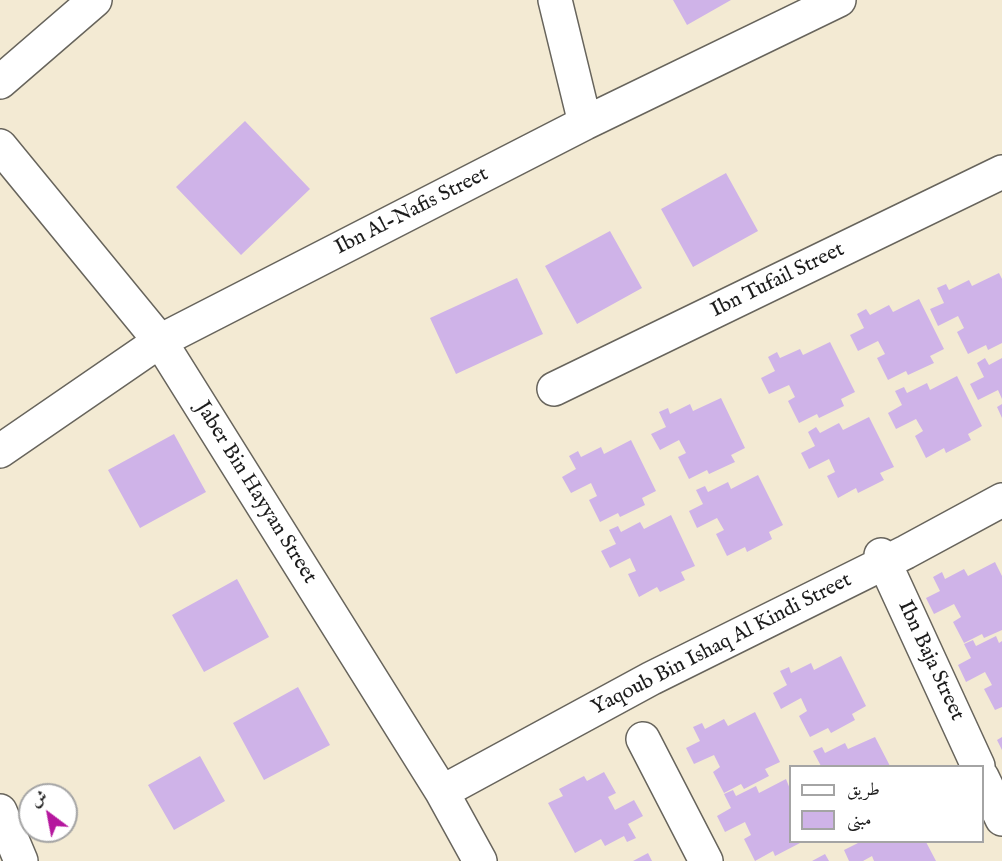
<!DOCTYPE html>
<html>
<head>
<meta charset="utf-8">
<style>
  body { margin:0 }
  #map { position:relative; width:1002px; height:861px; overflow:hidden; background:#f3ead3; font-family:"IM FELL English",Amiri,serif }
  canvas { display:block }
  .legend { position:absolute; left:789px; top:765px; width:195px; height:78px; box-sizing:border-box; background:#fff; border:2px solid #a4a4a4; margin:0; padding:8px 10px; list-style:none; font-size:18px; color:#1c1c1c }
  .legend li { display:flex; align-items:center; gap:12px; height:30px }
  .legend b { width:30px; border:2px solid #a4a4a4 }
  .north { position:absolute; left:18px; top:783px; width:60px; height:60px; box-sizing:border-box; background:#fff; border:2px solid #a4a4a4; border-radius:50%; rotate:328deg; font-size:16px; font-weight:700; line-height:24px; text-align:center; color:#1c1c1c }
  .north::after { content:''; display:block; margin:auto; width:21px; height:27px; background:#b5179e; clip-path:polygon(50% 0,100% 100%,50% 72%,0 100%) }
</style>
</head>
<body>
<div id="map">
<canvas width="1002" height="861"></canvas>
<ul class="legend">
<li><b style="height:8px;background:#fff"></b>طريق</li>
<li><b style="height:16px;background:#cfb3e8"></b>مبنى</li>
</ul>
<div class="north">ش</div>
</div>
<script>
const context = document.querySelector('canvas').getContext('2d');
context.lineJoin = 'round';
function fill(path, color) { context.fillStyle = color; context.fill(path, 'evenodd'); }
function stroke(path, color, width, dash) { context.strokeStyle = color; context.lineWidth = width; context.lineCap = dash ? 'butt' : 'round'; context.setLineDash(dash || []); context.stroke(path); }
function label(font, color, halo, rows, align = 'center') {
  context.font = font + ' "IM FELL English",serif'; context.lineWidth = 4.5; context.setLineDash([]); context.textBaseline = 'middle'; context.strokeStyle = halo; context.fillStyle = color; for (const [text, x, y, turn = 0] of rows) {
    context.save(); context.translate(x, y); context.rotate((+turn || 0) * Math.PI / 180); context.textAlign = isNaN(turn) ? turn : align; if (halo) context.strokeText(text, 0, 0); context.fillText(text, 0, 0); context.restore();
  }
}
fill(new Path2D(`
  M673,0H731L687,25Z
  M245,121L310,189L241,255L176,187Z
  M726,173L758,231L693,267L661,209Z
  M610,231L642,288L577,324L545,266Z
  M999,273L1002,279V343L988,350L986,345L968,354L957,332L964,328L958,316L938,326L930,309L944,303L937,288L946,284L949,290L969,280L972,286Z
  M517,278L543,334L456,374L430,318Z
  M919,299L944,349L930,356L934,363L908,375L906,371L888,380L877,358L885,354L878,341L858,351L850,335L864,328L857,314L866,309L870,315L889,305L893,312Z
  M830,342L855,392L841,399L844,406L819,418L817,414L799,423L788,401L795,397L789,385L769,394L761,378L775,371L768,357L777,352L780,358L800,349L803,355Z
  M985,358L989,365L1002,358V399L998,390L978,400L970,384L984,377L977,363Z
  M957,376L982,426L968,434L971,440L946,453L944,448L926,458L915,436L923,431L916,419L896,429L888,413L902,405L895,391L904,387L907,393L927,383L930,390Z
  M721,398L745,448L731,455L735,462L709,474L707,470L689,479L678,457L686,453L679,440L660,450L651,434L666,427L659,412L668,408L670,414L690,404L693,411Z
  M1002,404V418L997,407Z
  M869,417L894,467L880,473L884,480L858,493L856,488L838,498L827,476L835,472L829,459L809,469L801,453L815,446L808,432L816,427L820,433L839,423L843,430Z
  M174,434L206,492L140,528L108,470Z
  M631,440L656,491L642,498L645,505L620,517L618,513L600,522L589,500L597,496L591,483L571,493L562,477L576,469L569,456L578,451L581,457L601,447L604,454Z
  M758,475L783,525L769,532L772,539L747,552L745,547L727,556L716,534L724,530L717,518L697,528L689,511L703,504L696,490L705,486L708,492L728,482L731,489Z
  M671,515L695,566L681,572L685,580L660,592L657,587L639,597L628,574L636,571L630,558L610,568L601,551L616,544L609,530L618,526L621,532L640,522L644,529Z
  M995,562L1002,576V630L984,638L982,634L964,643L953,622L961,617L954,604L934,614L926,598L940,591L933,577L942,572L945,579L964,569L968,576Z
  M237,579L269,637L204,672L172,615Z
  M996,636L999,643L1002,641V707L995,710L984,689L992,685L985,672L966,682L958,665L971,658L964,644L973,640L976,646Z
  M841,656L866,706L852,714L855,720L831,733L828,728L810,737L799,716L807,711L801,698L781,709L773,693L787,685L780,671L789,667L791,673L811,663L814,670Z
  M298,687L330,745L264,780L233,723Z
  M755,712L780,762L765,769L769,776L744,789L741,784L724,793L713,772L720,767L714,755L694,764L686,748L700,741L693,727L702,723L705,729L724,719L728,726Z
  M875,737L890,766H821L813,751L822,747L825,753L845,743L848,749Z
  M1002,737V750L997,740Z
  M200,756L225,801L174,830L148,785Z
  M604,772L616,793L608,797L615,810L634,800L643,816L628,824L636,838L627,842L624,836L605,846L601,839L575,853L548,803L563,796L559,789L584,776L587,781Z
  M786,779L790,789V842H799L800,843L775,856L773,851L755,861L744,839L751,835L745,822L725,832L717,816L731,808L724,794L733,790L736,796L756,786L759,793Z
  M857,842H926L936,861H874L872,856L863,861H849L844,850L858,843Z
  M648,853L652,861H633Z
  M825,854L829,861H812Z`), '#cfb3e8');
const minor = new Path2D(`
  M555,0L585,123
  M0,82L95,0
  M0,146L160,341L442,792L480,861
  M554,389L1002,172
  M0,451L160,341L585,123L839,0
  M881,555L978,766
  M643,739L706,861
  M982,777L1002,819
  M442,792L652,678L906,552L1002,500
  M0,811L21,861`);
stroke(minor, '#67645c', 36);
stroke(minor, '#fff', 33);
label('21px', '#1c1c1c', '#fff', [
  ["Ibn Al-Nafis Street",412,212,-27],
  ["Ibn Tufail Street",778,281,-26],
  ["Jaber Bin Hayyan Street",255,493,58],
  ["Yaqoub Bin Ishaq Al Kindi Street",722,645,-27],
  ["Ibn Baja Street",930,661,65]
]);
</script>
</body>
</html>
